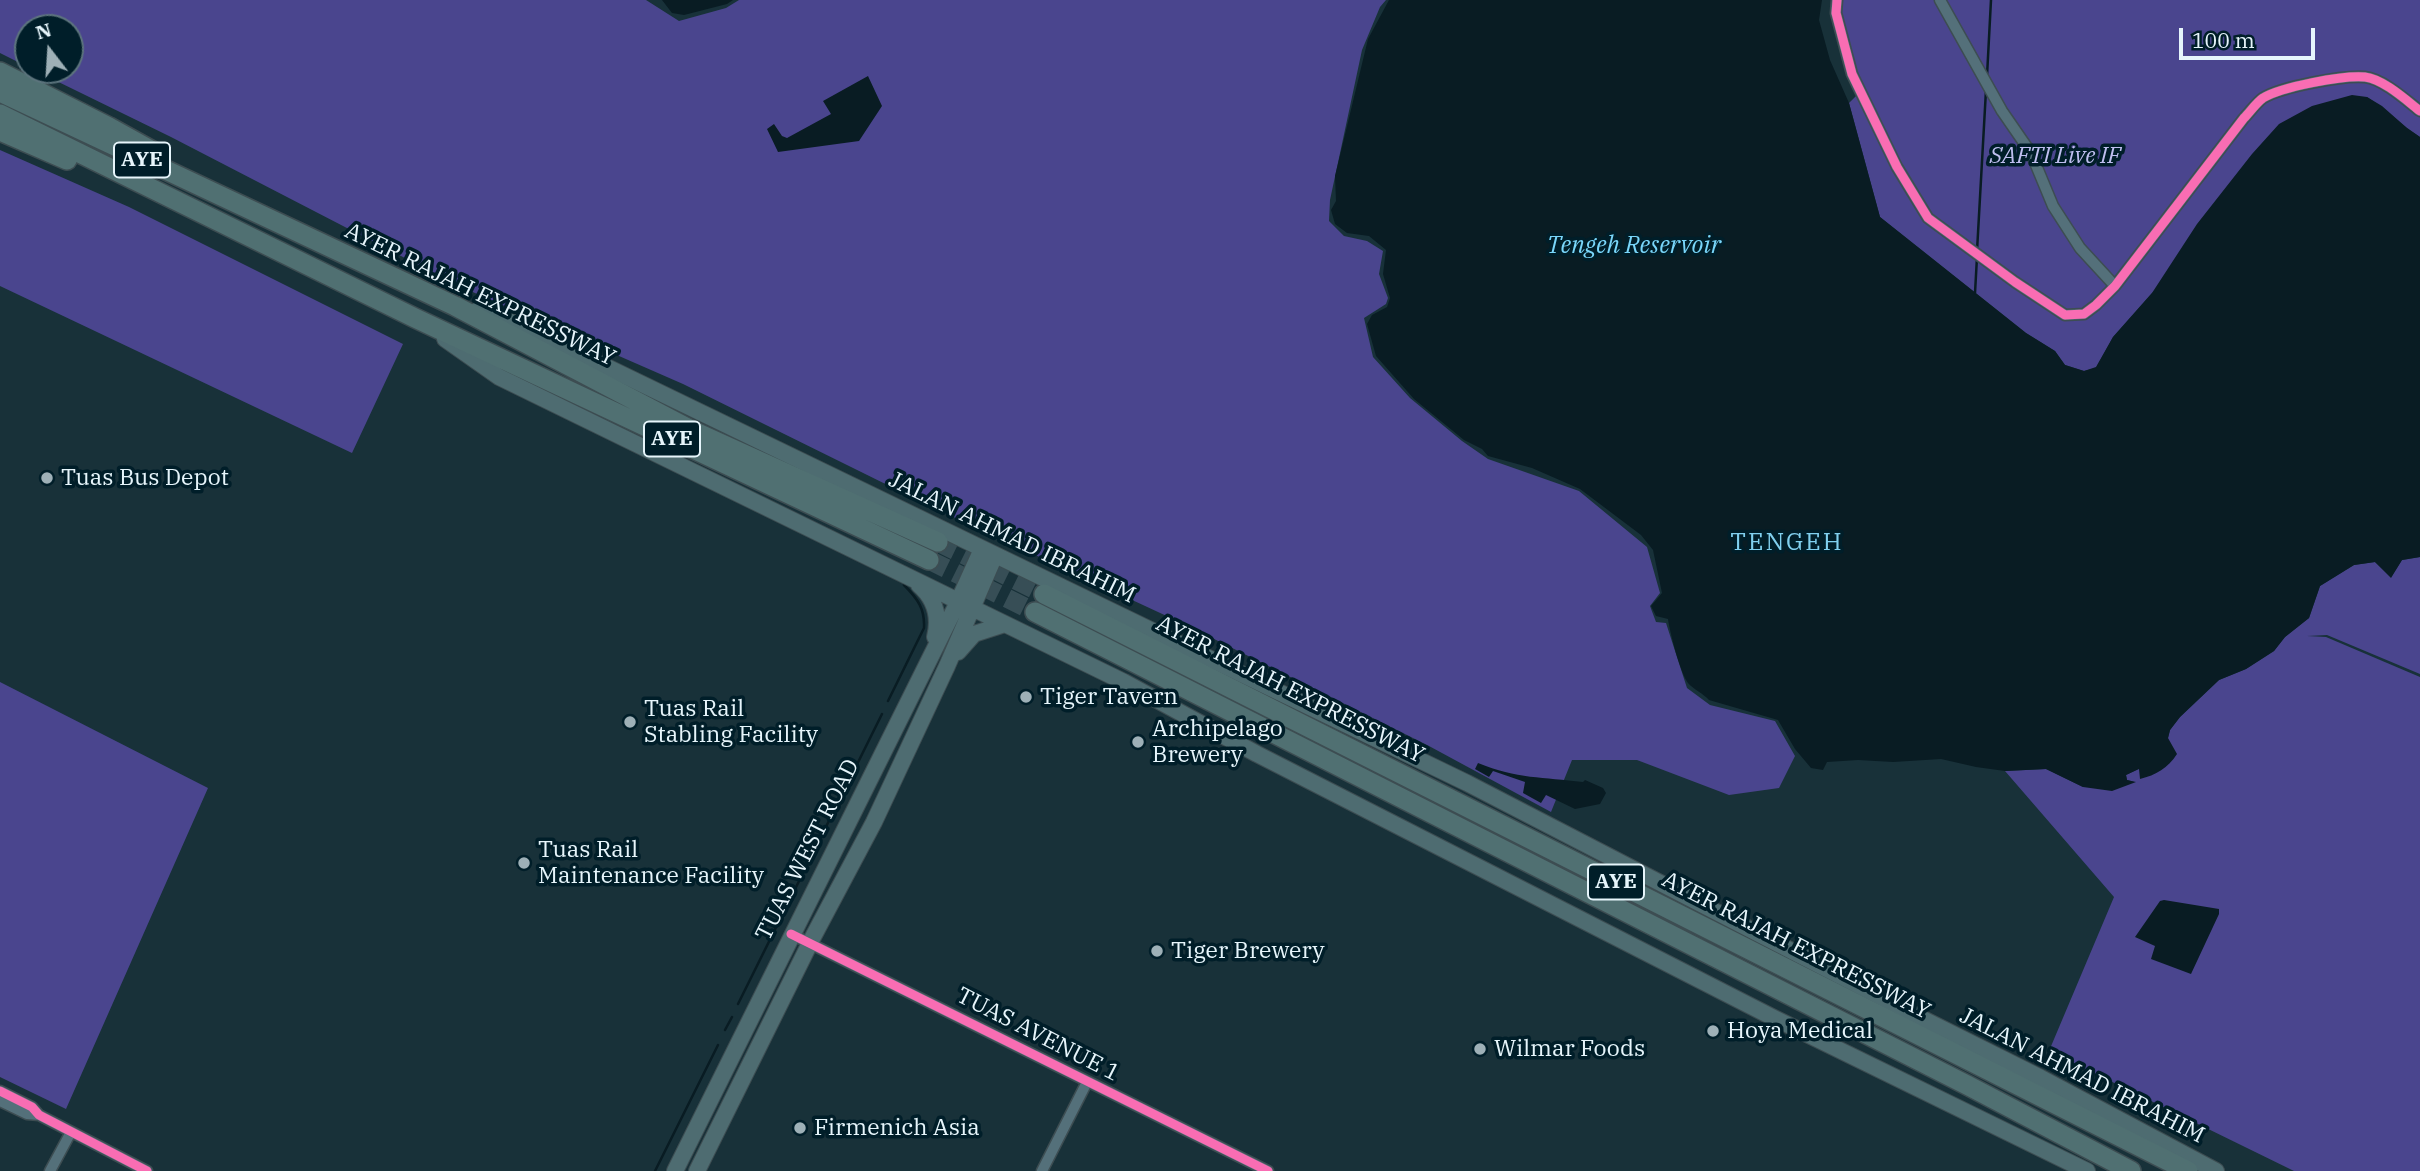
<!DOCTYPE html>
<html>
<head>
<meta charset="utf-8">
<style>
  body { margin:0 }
  #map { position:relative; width:2420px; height:1171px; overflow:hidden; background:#183139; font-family:"IBM Plex Serif",serif }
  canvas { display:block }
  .north { position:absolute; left:14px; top:14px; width:70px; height:70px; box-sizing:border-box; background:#001e29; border:2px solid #5c747d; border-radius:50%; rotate:343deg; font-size:19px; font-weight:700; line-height:28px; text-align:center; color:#e6f5fb }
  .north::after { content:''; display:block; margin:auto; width:24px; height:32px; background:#9eb0b7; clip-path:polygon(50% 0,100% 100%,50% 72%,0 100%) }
  .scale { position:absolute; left:2179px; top:28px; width:136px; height:32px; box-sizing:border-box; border:4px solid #e6f5fb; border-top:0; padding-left:9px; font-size:21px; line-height:24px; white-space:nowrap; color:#e6f5fb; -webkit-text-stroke:5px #001e29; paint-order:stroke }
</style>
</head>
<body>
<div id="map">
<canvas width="2420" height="1171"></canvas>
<div class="north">N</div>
<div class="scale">100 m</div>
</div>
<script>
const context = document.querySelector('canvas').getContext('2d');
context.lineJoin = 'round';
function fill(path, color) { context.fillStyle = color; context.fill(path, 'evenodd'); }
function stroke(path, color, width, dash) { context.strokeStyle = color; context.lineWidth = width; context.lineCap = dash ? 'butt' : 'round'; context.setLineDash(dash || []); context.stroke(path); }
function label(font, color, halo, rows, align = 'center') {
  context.font = font + ' "IBM Plex Serif",serif'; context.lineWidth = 7; context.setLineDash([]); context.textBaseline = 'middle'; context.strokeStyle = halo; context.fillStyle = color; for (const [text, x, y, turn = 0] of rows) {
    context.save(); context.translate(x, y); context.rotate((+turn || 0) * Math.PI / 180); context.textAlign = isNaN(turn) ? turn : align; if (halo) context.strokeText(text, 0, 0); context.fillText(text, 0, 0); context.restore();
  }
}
fill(new Path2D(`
  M0,0H646L679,21L726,8L739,0H1386L1380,7L1362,50L1330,200L1329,221L1344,236L1367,241L1383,251L1379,274L1388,298L1386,304L1364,318L1373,357L1410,398L1462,441L1488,459L1579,491L1647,547L1660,593L1650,606L1656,622L1666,623L1687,688L1710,705L1775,721L1795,756L1779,788L1729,795L1637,760H1572L1551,812L1429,746L1186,625L934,508L683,384L459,286L171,137L34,70H70V28H28V67L0,53Z
  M1841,0H2420V137C2401,125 2386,109 2367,97L2152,293L2113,337L2096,368L2084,371L2065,365L2055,351L2026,333L1880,217L1849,103L1863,89C1852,63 1838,28 1841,0Z
  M0,150L129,207L403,344L352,453L0,286Z
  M2420,557V674L2327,635L2307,636L2326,637L2420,677V1171H2294L2049,1051L2114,897L2005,771L2046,769L2083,787L2134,782L2127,780L2126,775L2140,768L2168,738L2170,730L2180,717L2219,680L2246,669L2274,651L2285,637L2309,618L2320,586L2354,565L2375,562L2391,577L2402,560Z
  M0,682L208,788L66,1109L0,1077Z`), '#4a458e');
fill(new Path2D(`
  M662,0H733L727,4L684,15L672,13Z
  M1389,0H1822L1819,20L1830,60L1849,103L1880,217L2026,333L2055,351L2065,365L2084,371L2096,367L2113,337L2152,293L2197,224L2252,154L2279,124L2312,106L2352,95L2367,97L2382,106L2407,128L2420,137V557L2402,560L2391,578L2375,562L2354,565L2320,586L2309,618L2285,637L2274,651L2246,669L2219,680L2180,717L2170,730L2168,738L2177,754C2168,768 2156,775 2140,779L2139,769L2126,775L2127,780L2136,782L2112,791L2083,787L2046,769L2005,771L1976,767L1941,759L1893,762L1858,760L1827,762L1823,770L1811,768L1795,749L1778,720L1709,700C1704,694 1693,689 1688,683C1680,672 1670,633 1668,619L1656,616L1651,606L1662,593L1653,550L1641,535L1580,489L1532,468L1488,456L1482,449L1464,440L1414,399L1376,356L1367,324L1372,315L1387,307L1390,298L1383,274L1386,250L1369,236L1347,233L1335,224L1331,210L1336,201L1335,176L1368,39Z
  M868,76L882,106L859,141L778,152L767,129L774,124L782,136L787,138L831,114L823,101Z
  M1478,763C1517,779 1543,777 1583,782L1585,780L1603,788L1606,793L1600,804L1575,809L1546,795L1541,803L1523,793L1525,782L1493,771L1489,777L1475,769Z
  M2164,900L2219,909V914L2191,974L2151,959L2155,946L2135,937L2160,901Z`), '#091c23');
stroke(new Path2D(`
  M1987,76L1991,0
  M1977,251L1986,90
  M1975,293L1977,257
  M888,701L924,628C925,609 918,599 904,585
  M738,1004L882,714
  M725,1030L732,1017
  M655,1171L718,1045`), '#091c23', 2.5);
stroke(new Path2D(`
  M938,542L1044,594
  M929,560L1035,612`), '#374e56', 19, [19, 10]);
const street = new Path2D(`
  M1837,0L1836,13L1852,74L1897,167L1928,218L2015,282L2065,315L2084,314L2096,305L2115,286L2244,118C2250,112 2256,103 2263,98C2281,87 2343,75 2365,77C2383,79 2406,100 2420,111
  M1940,0L2002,111L2031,153L2053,206L2080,248L2115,286
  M791,934L1268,1171
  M0,1091L32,1107L39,1115L147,1171
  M0,1101L27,1114L39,1115
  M50,1171L71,1132
  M1042,1171L1087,1082`);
const primary = new Path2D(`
  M478,310L524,327L1467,783L1927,1021L2041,1078L2216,1171
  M445,339L499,377L1124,682L1257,754L1774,1018L2087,1171
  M919,585C935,599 940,617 935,637
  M958,652L974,634L1005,624
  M675,1171L958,602L982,549
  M697,1171L814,935L874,822L947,666L995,555`);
const highway = new Path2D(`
  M0,72L109,127L156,153
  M0,92L455,306L693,431L938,542
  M0,114L415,318L929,560
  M0,131L67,160
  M1044,594L2188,1171
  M1035,612L1967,1085L2131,1171`);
stroke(street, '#3d4d52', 13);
stroke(primary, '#3d4d52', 18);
stroke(highway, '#3d4d52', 22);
stroke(street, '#54707a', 10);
stroke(primary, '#4e6c71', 16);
stroke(highway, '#507072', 19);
stroke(new Path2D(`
  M1837,0L1836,13L1852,74L1897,167L1928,218L2015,282L2065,315L2084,314L2096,305L2115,286L2244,118C2250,112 2256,103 2263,98C2281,87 2343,75 2365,77C2383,79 2406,100 2420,111
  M791,934L1268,1171
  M0,1091L32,1107L39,1115L147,1171`), '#f96db3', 9);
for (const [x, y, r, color] of [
  [47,478,7,"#9eb0b7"],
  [1026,697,7,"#9eb0b7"],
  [630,722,7,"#9eb0b7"],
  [1138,742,7,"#9eb0b7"],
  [524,863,7,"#9eb0b7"],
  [1157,951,7,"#9eb0b7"],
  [1713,1031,7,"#9eb0b7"],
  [1480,1049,7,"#9eb0b7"],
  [800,1128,7,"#9eb0b7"]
]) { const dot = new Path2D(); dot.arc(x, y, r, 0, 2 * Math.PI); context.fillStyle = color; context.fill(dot); stroke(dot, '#001e29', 2.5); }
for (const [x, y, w] of [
  [142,160,56],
  [672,439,56],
  [1616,882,56]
]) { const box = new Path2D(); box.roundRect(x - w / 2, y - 17.5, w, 35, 5); context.fillStyle = '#001e29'; context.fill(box); stroke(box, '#e6f5fb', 2); }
label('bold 21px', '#e6f5fb', null, [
  ["AYE",142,160],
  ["AYE",672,439],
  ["AYE",1616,882]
]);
label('italic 23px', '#bfbff0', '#001e29', [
  ["SAFTI Live IF",2055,156]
]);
label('23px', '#e6f5fb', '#001e29', [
  ["AYER RAJAH EXPRESSWAY",480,295,26],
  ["JALAN AHMAD IBRAHIM",1012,538,26],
  ["AYER RAJAH EXPRESSWAY",1290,690,27],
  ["TUAS WEST ROAD",808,850,-63],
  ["AYER RAJAH EXPRESSWAY",1796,946,27],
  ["TUAS AVENUE 1",1038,1035,27],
  ["JALAN AHMAD IBRAHIM",2082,1076,27]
]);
label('23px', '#e6f5fb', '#001e29', [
  ["Tuas Bus Depot",61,478],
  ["Tiger Tavern",1040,697],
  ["Tuas Rail",644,709],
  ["Stabling Facility",644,735],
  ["Archipelago",1152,729],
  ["Brewery",1152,755],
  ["Tuas Rail",538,850],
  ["Maintenance Facility",538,876],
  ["Tiger Brewery",1171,951],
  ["Hoya Medical",1727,1031],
  ["Wilmar Foods",1494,1049],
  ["Firmenich Asia",814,1128]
], 'left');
label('italic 24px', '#79d6fa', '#001e29', [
  ["Tengeh Reservoir",1634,246]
]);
context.letterSpacing = '2px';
label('24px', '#80d0ef', '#001e29', [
  ["TENGEH",1787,543]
]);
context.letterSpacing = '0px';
</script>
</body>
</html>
